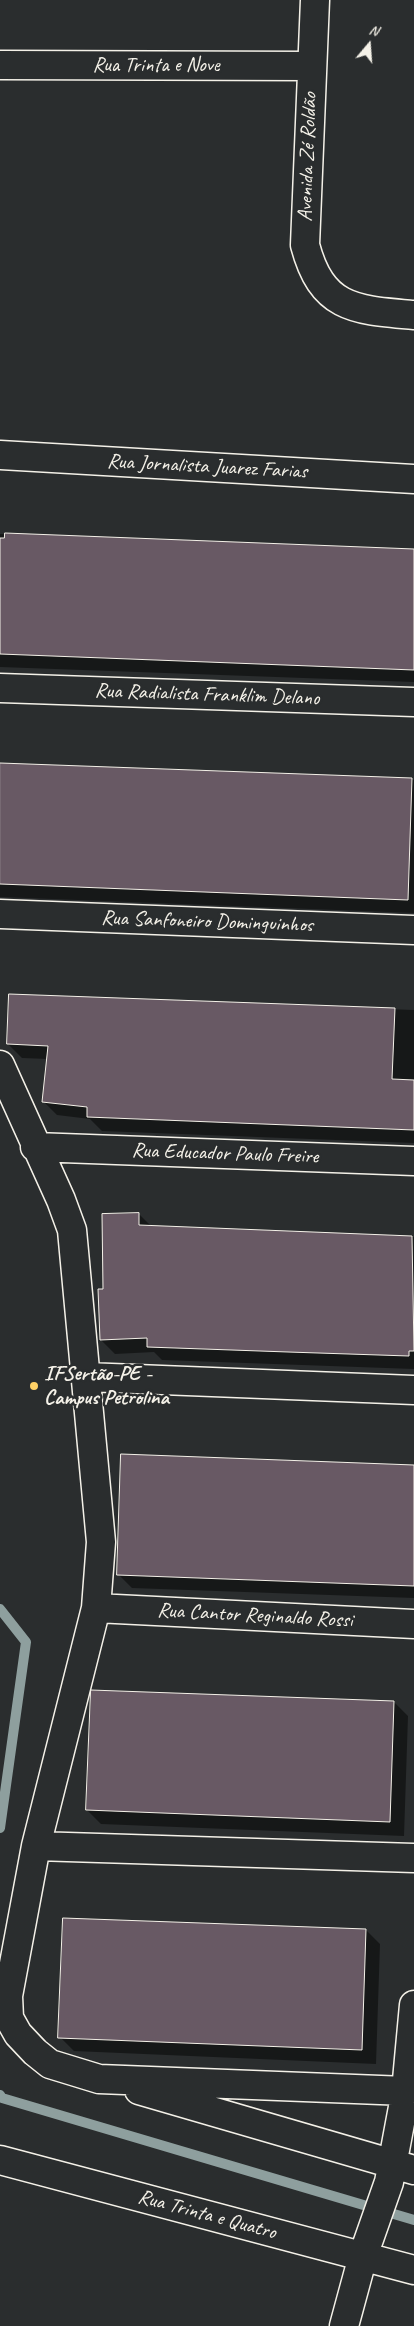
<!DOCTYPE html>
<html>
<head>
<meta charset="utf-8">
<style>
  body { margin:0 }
  #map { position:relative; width:414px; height:2326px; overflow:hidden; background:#2a2d2e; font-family:Caveat,sans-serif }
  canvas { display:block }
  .north { position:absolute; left:344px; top:20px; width:50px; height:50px; -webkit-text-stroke:4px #2a2d2e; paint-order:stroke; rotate:18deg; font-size:14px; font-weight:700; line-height:20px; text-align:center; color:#f4f1e8 }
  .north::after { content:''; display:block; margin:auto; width:18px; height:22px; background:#f4f1e8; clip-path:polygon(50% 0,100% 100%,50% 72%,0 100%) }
</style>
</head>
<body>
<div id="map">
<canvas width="414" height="2326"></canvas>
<div class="north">N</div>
</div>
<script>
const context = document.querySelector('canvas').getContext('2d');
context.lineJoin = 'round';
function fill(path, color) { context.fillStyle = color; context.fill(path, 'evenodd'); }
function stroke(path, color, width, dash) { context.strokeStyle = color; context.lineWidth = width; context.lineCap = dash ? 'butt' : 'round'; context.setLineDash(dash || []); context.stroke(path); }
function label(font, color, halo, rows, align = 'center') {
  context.font = font + ' Caveat,sans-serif'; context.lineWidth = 5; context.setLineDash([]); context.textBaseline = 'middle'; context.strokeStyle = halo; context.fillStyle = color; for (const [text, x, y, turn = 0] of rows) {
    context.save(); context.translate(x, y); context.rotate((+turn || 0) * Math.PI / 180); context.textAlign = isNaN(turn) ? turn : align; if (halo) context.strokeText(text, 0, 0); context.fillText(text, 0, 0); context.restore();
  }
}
fill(new Path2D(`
  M0,534L414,550V682L0,667Z
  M0,764L414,780V913L0,897Z
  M10,995L414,1010V1143L102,1131L90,1119L57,1115L43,1101L48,1059L22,1058L8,1044Z
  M139,1214L152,1227L414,1237V1369L162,1360L154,1352L115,1354L101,1340L104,1290Z
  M414,1466V1598L132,1588L118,1574Z
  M394,1702L408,1716L404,1836L101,1824L87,1810Z
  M366,1930L380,1944L376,2064L74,2051L60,2037Z`), '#0007');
stroke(new Path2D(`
  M0,1609L26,1642L0,1828
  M0,2095L2,2098L414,2220`), '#8e9f9e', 10);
const building = new Path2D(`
  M5,533L414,549V670L0,654V538H4Z
  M0,763L412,778L408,900L0,884Z
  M9,994L395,1008L392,1079L414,1080V1130L87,1117V1107L42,1102L48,1046L7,1044Z
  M139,1213V1225L412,1236L414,1351H409V1356L288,1352L147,1347V1338L100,1340L98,1289H103L102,1214Z
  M121,1454L414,1465V1586L117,1575Z
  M91,1690L394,1701L390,1822L86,1810Z
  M63,1918L366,1929L362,2050L58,2038Z`);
fill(building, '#685964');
stroke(building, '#f4f1e8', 1);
const street = new Path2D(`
  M315,0L305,245C322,309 354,310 414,315
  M0,65L311,66
  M0,455L414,479
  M0,688L414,702
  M0,914L414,930
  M0,1065L61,1200L72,1230L101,1542L96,1608L36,1846L8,1996L9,2018L18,2034L35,2052L50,2064L99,2079L406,2091
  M35,1147L414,1161
  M86,1377L414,1390
  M96,1608L414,1624
  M36,1846L414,1858
  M139,2090L414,2170
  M0,2160L414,2270
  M344,2326L363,2256L389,2182L406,2091L414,2005`);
stroke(street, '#f4f1e8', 31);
stroke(street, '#2a2d2e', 28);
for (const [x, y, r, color] of [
  [34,1386,5,"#ffd166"]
]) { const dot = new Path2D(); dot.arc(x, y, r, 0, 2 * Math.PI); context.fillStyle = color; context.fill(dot); stroke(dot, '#2a2d2e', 2); }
label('21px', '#f4f1e8', '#2a2d2e', [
  ["Rua Trinta e Nove",156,65],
  ["Avenida Zé Roldão",308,157,-88],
  ["Rua Jornalista Juarez Farias",207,467,3],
  ["Rua Radialista Franklim Delano",207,695,2],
  ["Rua Sanfoneiro Dominguinhos",207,922,2],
  ["Rua Educador Paulo Freire",225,1154,2],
  ["Rua Cantor Reginaldo Rossi",255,1616,3],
  ["Rua Trinta e Quatro",207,2215,15]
]);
label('bold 21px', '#f4f1e8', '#2a2d2e', [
  ["IFSertão-PE -",44,1374],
  ["Campus Petrolina",44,1398]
], 'left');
</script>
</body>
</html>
